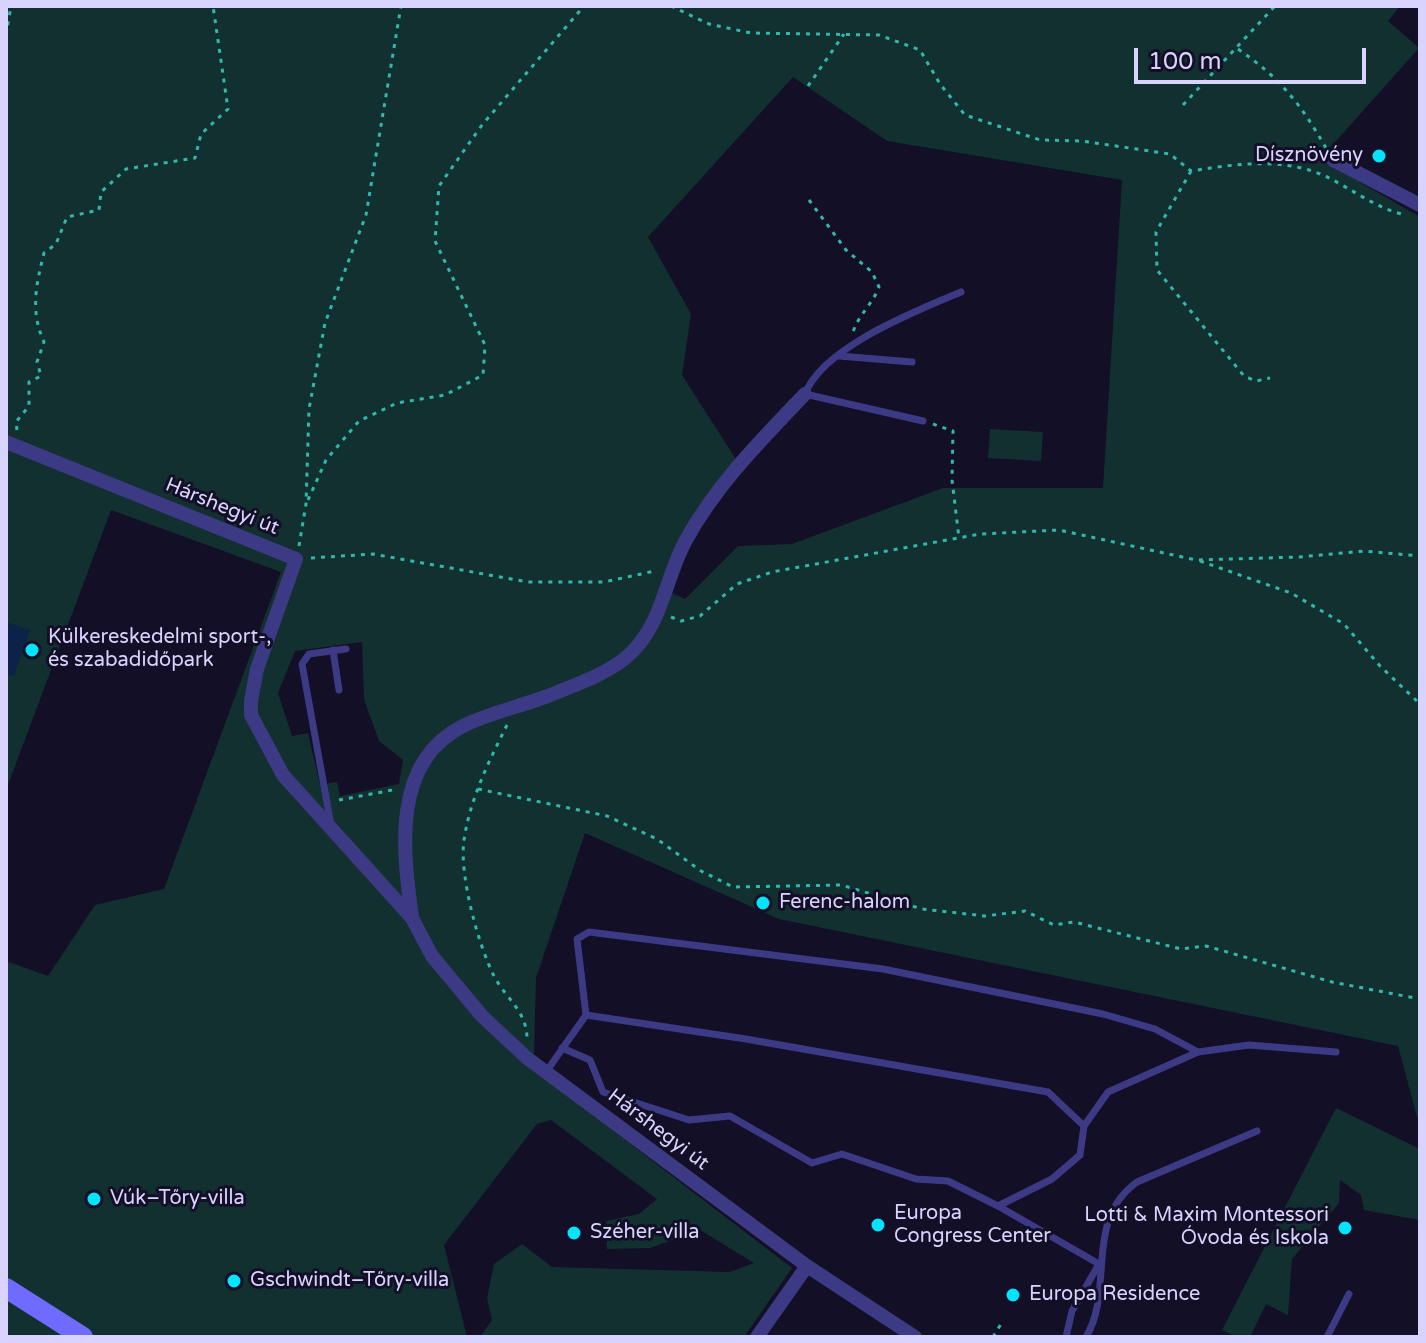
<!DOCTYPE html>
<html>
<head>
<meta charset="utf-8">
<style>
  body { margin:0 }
  #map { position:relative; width:1426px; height:1343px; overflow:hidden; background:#130f26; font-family:"Varela Round",sans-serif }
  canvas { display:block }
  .frame { position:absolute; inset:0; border:8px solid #d9d4ff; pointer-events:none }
  .scale { position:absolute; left:1134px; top:48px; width:232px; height:36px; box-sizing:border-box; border:4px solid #d9d4ff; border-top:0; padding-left:10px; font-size:24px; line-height:28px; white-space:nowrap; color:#d9d4ff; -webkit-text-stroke:6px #130f26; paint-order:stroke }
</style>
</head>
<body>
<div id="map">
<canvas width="1426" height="1343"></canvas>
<div class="frame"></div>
<div class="scale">100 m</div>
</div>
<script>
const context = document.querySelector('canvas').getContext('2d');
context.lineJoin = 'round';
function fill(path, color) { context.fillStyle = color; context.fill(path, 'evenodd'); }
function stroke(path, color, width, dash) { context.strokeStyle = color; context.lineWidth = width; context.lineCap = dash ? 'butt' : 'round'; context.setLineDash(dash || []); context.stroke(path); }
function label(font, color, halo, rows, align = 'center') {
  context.font = font + ' "Varela Round",sans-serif'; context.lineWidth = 6; context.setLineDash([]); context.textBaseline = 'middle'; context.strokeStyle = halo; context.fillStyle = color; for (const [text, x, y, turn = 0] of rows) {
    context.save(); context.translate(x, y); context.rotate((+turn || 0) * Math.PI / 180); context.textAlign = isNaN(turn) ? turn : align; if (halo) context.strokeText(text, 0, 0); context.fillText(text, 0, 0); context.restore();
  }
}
fill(new Path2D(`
  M6,6H1400L1388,21L1419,48L1320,159L1420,217V1128L1398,1046L779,919L585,833L536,978L534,1056L529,1066L792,1268L744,1337H480L492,1320L487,1298L494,1264L522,1244L552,1267L730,1272L754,1263L700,1230L650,1248L607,1249L606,1221L639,1214L657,1199L551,1120L537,1124L444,1245L467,1337H6V961L48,976L95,905L164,889L281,572L111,510L6,790ZM793,77L887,141L1122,180L1103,488H943L792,544L738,546L685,599L668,591L686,540L739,464L682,375L691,314L648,237ZM362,642L364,699L379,741L403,760L399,784L340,796L337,782L320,785L308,733L292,736L278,693L295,651Z
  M990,429L1043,432L1041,461L988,458Z
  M1336,1108L1420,1149V1220L1364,1210L1361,1195L1340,1180L1339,1203L1292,1259L1288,1315L1266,1304L1250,1337H1237L1222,1330Z`), '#12302f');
fill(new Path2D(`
  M6,622L30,630L14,676L6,674Z`), '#0c2248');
stroke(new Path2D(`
  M671,6L709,24L751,33L879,35L920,50L940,84L965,115L1040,140L1082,141L1170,154L1191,171C1235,164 1283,157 1325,176C1350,188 1376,208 1402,214
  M6,35L11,6
  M1238,49C1281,79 1300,103 1326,148
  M808,86L844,34
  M1183,105L1275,6
  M1191,171L1156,232L1157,270L1244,376L1256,381L1270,378
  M809,200L846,250L872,272L879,287C872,305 859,314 853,332
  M933,424L953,431L952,480L959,538
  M17,430L16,422L29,406V382L41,376L37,362L44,342C30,311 36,285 44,253L56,244L67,217L99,210L101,192L126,169L195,158L201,134L228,109L213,6
  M308,500L326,460L359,421L397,403L445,395L483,375L485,345L435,241L439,186L482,125L584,6
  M299,546L306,504L309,409L325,323L366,215L401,6
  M311,558L373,554L528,582H604L655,571
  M1200,561L1291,593L1344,624L1380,666L1420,704
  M671,617L681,621L700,616L737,584L772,572L980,534L1059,530L1196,560L1299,557L1364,551L1420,556
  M507,725C489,761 470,799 464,840C459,875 478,944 494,976C506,999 527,1011 527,1039
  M478,789L607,816L657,839L701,871L733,887L841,885L922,909L985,916L1025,911L1054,925L1074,922L1181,949L1206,946L1332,982L1420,999
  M339,800L398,789
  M993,1337L1001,1324`), '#2fb8b0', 3, [4, 6]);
stroke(new Path2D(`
  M839,356L912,362
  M923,421L805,394C823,347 916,311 961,292
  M333,650L339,690
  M331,825L302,664L309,654L346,649
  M562,1048L590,1060L603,1092L689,1120L730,1116L812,1163L842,1154L916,1179L948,1181L998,1206L1052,1179L1080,1155L1084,1126L1048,1092L746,1039L586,1015
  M546,1072L586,1015L577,939L589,932L883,969L1103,1014L1155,1029L1198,1052
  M1084,1126L1108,1092L1198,1052L1249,1045L1336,1052
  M998,1206L1099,1264L1072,1311L1066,1337
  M1086,1337C1115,1289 1083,1221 1137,1182L1257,1131
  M1327,1337L1349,1294`), '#3d3a85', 7);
stroke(new Path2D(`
  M1333,160L1420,205
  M6,442L296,559L257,669L251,701V715L283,775L412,918L432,956L482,1016L527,1058L807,1266L915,1337
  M412,917C403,852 391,762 463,726C493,711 529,705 560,691C583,682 612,671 630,654C663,623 665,578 686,540C716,485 762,439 805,394
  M757,1337L807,1266`), '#3d3a85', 14);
stroke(new Path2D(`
  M6,1288L83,1337`), '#6f6bff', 20);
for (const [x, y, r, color] of [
  [1379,156,8,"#00e5ff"],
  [32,650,8,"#00e5ff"],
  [763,903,8,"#00e5ff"],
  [94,1199,8,"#00e5ff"],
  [878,1225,8,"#00e5ff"],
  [1345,1228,8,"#00e5ff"],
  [574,1233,8,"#00e5ff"],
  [234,1281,8,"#00e5ff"],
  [1013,1295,8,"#00e5ff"]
]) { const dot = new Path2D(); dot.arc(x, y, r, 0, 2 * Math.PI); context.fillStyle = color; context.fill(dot); stroke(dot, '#130f26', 3); }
label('20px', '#d9d4ff', '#130f26', [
  ["Dísznövény",1363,156,"right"],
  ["Külkereskedelmi sport-,",48,638],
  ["és szabadidőpark",48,661],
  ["Ferenc-halom",779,903],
  ["Vúk–Tőry-villa",110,1199],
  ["Europa",894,1214],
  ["Congress Center",894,1237],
  ["Lotti & Maxim Montessori",1329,1216,"right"],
  ["Óvoda és Iskola",1329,1239,"right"],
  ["Széher-villa",590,1233],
  ["Gschwindt–Tőry-villa",250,1281],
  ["Europa Residence",1029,1295]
], 'left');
label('20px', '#d9d4ff', '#130f26', [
  ["Hárshegyi út",222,507,22],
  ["Hárshegyi út",658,1130,37]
]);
</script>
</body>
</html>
